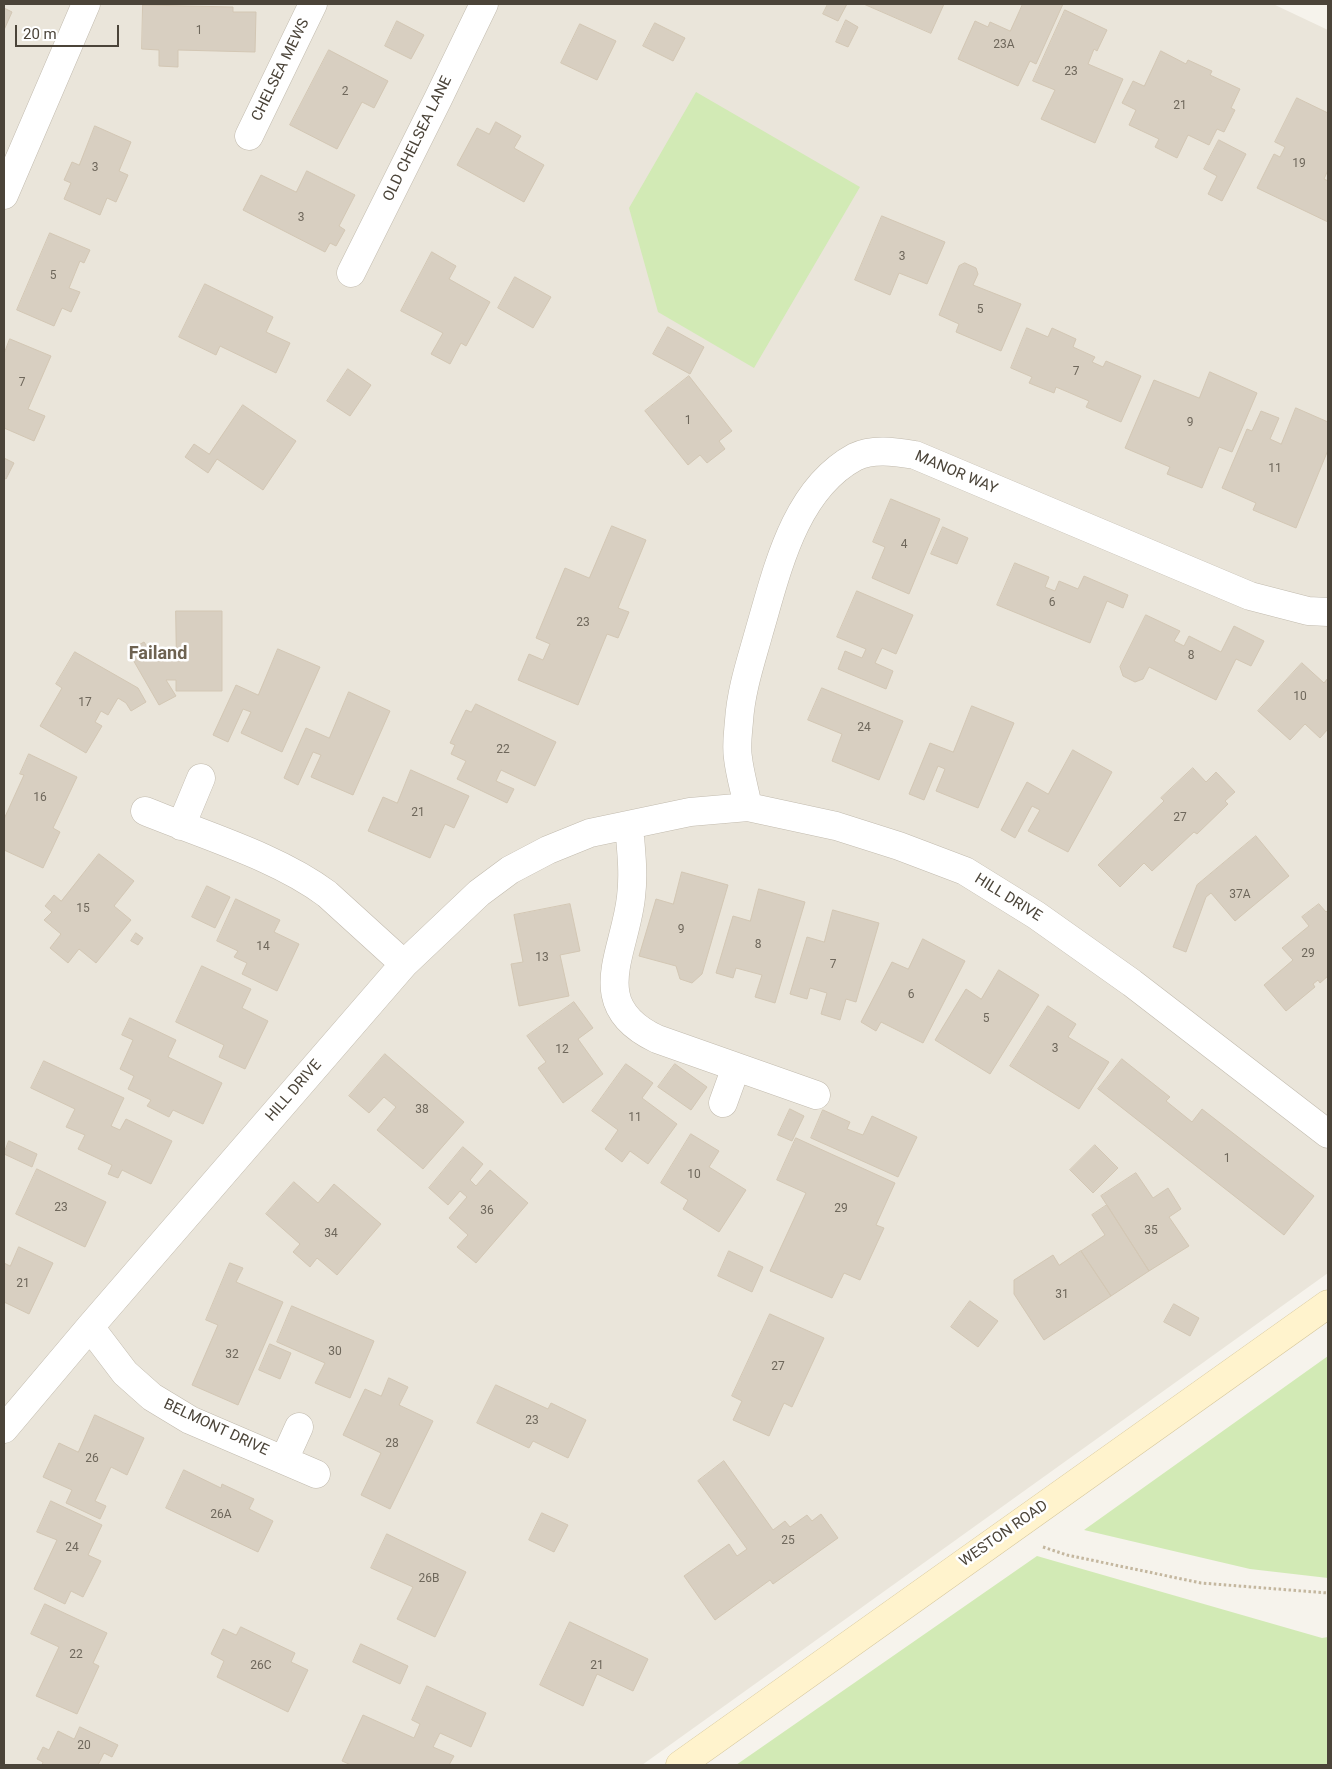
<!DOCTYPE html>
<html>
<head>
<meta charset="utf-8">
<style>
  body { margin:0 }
  #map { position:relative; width:1332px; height:1769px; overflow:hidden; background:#f6f3ec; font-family:Roboto,sans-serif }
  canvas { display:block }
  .frame { position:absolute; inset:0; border:5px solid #4b4439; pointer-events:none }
  .scale { position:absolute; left:15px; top:25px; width:104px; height:22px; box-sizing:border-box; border:2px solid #4b4439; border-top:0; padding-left:6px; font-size:15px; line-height:18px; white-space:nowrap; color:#4b4439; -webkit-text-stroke:4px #fff; paint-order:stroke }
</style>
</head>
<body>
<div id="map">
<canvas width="1332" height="1769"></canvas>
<div class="frame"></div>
<div class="scale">20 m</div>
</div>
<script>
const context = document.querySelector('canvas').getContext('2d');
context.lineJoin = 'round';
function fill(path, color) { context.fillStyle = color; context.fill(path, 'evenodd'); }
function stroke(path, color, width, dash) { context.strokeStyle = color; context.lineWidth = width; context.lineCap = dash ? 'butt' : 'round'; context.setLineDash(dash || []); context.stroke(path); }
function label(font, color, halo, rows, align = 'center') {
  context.font = font + ' Roboto,sans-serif'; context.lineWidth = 5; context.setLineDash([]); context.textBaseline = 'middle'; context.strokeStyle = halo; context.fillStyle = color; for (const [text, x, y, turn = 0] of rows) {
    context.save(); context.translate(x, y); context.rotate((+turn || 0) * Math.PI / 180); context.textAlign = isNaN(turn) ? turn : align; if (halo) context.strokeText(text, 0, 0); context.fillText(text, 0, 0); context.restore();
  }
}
fill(new Path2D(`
  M4,4H1273L1328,30V1273L642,1765H4Z`), '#eae5da');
fill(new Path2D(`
  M696,92L860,187L754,368L658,312L629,208Z
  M1328,1356V1578L1250,1569L1084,1530Z
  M1037,1556L1322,1638L1328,1637V1765H736Z`), '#d2eab5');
const building = new Path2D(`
  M828,4H847L838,21L823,14Z
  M864,4H944L931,33Z
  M1023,4H1063L1036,64L1030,61L1018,86L958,59L975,21L988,27L990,22L1010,31Z
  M143,5L233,7V12H256L255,52L178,50V67L159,66V50L142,49Z
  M4,8L12,12L4,30Z
  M1065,10L1107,30L1097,51L1094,49L1088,64L1123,79L1095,143L1041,119L1055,90L1033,81Z
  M846,20L858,27L848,47L836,42Z
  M397,21L424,35L411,59L385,46Z
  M655,23L685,38L673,61L643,46Z
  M580,24L616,41L597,80L561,63Z
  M329,50L388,81L374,108L362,102L337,149L290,125Z
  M1161,51L1186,64L1188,60L1212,71L1210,75L1240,89L1231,108L1235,110L1224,132L1217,129L1209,145L1188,135L1177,158L1155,147L1159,139L1129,125L1136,110L1122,103L1133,81L1144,86Z
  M1297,98L1328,113V170L1324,179L1328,181V222L1257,188L1274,154L1280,157L1285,147L1275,142Z
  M496,122L521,136L514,148L544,165L524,202L457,165L477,128L489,134Z
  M95,126L131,142L119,171L128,175L116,202L107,198L100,215L64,199L71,183L64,180L72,162L79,165Z
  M1219,140L1246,154L1222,201L1208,194L1217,176L1204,169Z
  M307,171L355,195L339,226L345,230L336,246L330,243L325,252L243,210L261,175L296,192Z
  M882,216L945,242L927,284L899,273L890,295L855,280Z
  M50,233L90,250L84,263L80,261L69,288L80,292L71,312L62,308L54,326L17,310Z
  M432,252L456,266L449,279L490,302L466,346L461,343L450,364L431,354L443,333L401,311Z
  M965,263L976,268L978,274L973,285L1021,304L1001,351L956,332L959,324L939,315L959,266Z
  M515,277L551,297L533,328L498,308Z
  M205,284L273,317L266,332L290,343L276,373L220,346L216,355L179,337Z
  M668,327L704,347L690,374L653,354Z
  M1027,328L1048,337L1052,328L1076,339L1073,347L1095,357L1092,362L1103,367L1106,361L1141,376L1121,422L1086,407L1089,401L1056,387L1054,393L1029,383L1032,377L1011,368Z
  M10,339L51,356L28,409L45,416L34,441L4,428V354Z
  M348,369L371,385L350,416L327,401Z
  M1210,372L1257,393L1232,452L1219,447L1202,488L1167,474L1170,467L1125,448L1154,380L1199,398Z
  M689,376L732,431L719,441L725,449L707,463L700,455L688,465L645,411Z
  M243,405L296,441L263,490L217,459L208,473L185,457L194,444L209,454Z
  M1296,408L1328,422V450L1296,528L1253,510L1256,503L1222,488L1247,429L1252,431L1261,411L1279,418L1270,439L1281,444Z
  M4,458L14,463L6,479L4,478Z
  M891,499L940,519L909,594L872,578L885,547L873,542Z
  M612,526L646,540L618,608L629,612L618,638L607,634L578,705L518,680L529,654L543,660L550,644L536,638L565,568L589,578Z
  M943,527L968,538L957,564L931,554Z
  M1015,563L1049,577L1045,587L1055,591L1059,581L1078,589L1084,576L1128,595L1123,608L1107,601L1090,643L997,605Z
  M857,591L913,615L896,654L882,648L875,663L893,671L886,689L838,669L845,651L862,658L866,649L837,637Z
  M176,611H222V691H176V680H166L176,696L159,705L128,651L144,642L152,654H176Z
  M1146,615L1180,631L1174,641L1184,646L1189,636L1221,652L1234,626L1264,641L1251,666L1236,659L1216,700L1149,667L1143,679L1135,682L1123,676L1120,667Z
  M278,649L320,667L282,752L241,733L251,712L243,709L228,742L213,735L236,685L258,695Z
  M75,652L138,688L146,702L131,711L126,703L118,698L108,715L101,711L95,722L102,726L86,753L40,726L62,688L56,684Z
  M1302,663L1324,683L1328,678V729L1320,738L1305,724L1290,740L1258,711Z
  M822,688L903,721L879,780L832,761L842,734L808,720Z
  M349,692L390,711L353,795L311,777L321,755L313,752L298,785L284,778L306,728L329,738Z
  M476,704L556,742L535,786L501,770L496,781L514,789L507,803L457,779L466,761L451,754L455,745L450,743L466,710L471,712Z
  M972,706L1014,723L978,808L936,791L945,769L938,766L924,800L909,794L930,743L953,752Z
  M1073,750L1112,772L1068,852L1028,831L1040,810L1032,806L1015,838L1001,830L1027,782L1048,794Z
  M29,754L77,777L53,828L60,832L43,868L4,850V819L24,775L20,774Z
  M1193,768L1206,782L1216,772L1235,792L1225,801L1228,804L1197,834L1194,832L1152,871L1144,863L1120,887L1098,865L1164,801L1161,798Z
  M411,770L469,796L454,828L445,824L430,858L368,831L383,797L397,803Z
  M1256,836L1289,876L1235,921L1211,893L1206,897L1186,952L1173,947L1197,885Z
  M99,854L134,881L114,906L131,920L96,963L79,949L68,963L50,948L61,934L44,920L52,912L45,906L54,895L61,901Z
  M682,872L728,885L702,974L692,983L680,979L676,966L639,956L656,899L673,904Z
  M207,886L230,897L215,928L192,917Z
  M759,889L805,902L775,1003L755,997L762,975L736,968L733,978L716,973L733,916L750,921Z
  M236,899L280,920L274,932L299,944L277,991L242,974L247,963L234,957L238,951L217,941Z
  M570,904L580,951L560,955L569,996L519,1006L511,964L523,962L514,915Z
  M1319,904L1326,912L1328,910V976L1320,983L1318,980L1313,984L1315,987L1286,1011L1264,985L1293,960L1282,948L1309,926L1302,917Z
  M833,910L879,923L856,1002L846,999L840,1020L821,1014L827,993L810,988L807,999L790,994L807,937L824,942Z
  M136,933L143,938L138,945L131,941Z
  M923,939L965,961L923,1043L881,1022L876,1031L861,1022L892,962L908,969Z
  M202,966L251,989L242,1008L268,1021L245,1069L219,1057L224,1045L176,1022Z
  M999,970L1039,995L990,1074L935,1040L966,989L981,999Z
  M574,1002L593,1028L578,1039L603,1074L563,1103L538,1068L546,1062L527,1036Z
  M1048,1006L1076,1024L1068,1037L1109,1062L1079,1109L1010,1066Z
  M130,1018L176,1040L168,1057L222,1083L203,1124L173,1110L169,1117L147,1106L151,1100L128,1089L134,1076L120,1069L133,1040L122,1035Z
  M385,1054L464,1122L423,1169L377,1130L396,1107L384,1097L369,1113L349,1096Z
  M1122,1059L1170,1097L1166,1101L1192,1122L1202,1109L1314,1196L1284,1235L1098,1089Z
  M44,1061L124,1098L111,1126L120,1130L126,1119L172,1141L151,1184L122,1170L118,1178L108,1174L112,1165L78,1149L85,1135L66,1127L75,1109L31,1088Z
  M626,1064L653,1083L642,1098L677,1124L648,1164L630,1151L622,1162L605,1149L618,1130L592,1111Z
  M675,1064L707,1087L691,1110L658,1087Z
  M790,1109L804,1116L792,1141L778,1135Z
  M823,1110L850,1122L847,1129L863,1135L872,1116L917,1137L898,1177L811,1138Z
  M691,1134L719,1151L709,1167L746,1190L719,1232L683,1209L688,1200L661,1183Z
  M796,1138L895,1183L876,1225L884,1228L860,1280L844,1273L832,1298L770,1271L806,1193L777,1180Z
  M9,1141L37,1154L32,1167L4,1154Z
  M1095,1145L1118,1168L1093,1193L1070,1170Z
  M463,1147L483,1164L470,1180L476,1186L490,1170L528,1203L476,1263L457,1247L468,1235L449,1218L467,1197L460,1191L448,1205L429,1188Z
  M37,1169L106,1202L85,1247L16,1214Z
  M1136,1173L1153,1198L1168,1188L1181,1209L1169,1217L1189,1246L1149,1271L1101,1196Z
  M294,1182L318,1203L334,1184L381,1224L337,1275L317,1258L310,1267L293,1252L300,1244L266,1214Z
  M1107,1205L1149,1271L1111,1296L1081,1251L1105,1235L1092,1215Z
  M19,1247L53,1263L29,1314L4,1302V1263L10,1266Z
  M729,1251L763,1267L752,1292L718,1276Z
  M1081,1251L1111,1296L1044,1340L1014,1294V1280L1053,1255L1059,1265Z
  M230,1263L243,1268L236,1282L283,1302L238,1405L192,1385L218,1325L206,1320Z
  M970,1301L998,1321L978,1347L951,1327Z
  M1174,1304L1199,1318L1190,1336L1164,1322Z
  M292,1306L374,1341L350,1398L315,1383L325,1363L277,1342Z
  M770,1314L824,1338L792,1407L784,1403L769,1436L733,1420L742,1401L732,1396Z
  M270,1344L291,1353L280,1379L259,1370Z
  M389,1378L408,1387L399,1405L433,1421L390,1509L361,1495L381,1453L343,1435L365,1389L381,1396Z
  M496,1385L548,1409L551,1403L586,1420L568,1458L533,1441L529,1448L477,1423Z
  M95,1415L144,1438L127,1475L111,1467L95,1501L106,1506L100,1519L66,1503L72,1490L43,1477L59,1443L78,1452Z
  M724,1461L773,1530L785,1521L790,1527L807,1515L812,1521L821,1514L838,1538L773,1584L770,1580L715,1620L684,1576L729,1544L737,1556L747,1549L698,1481Z
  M184,1470L221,1488L222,1484L254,1499L249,1509L273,1521L258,1552L166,1508Z
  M51,1501L102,1525L88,1555L101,1561L83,1597L71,1591L65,1604L34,1589L57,1540L37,1532Z
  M542,1513L568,1525L554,1552L529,1540Z
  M387,1534L466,1572L435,1637L397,1619L413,1587L371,1568Z
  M45,1604L107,1633L93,1663L99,1666L77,1714L36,1696L59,1647L31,1634Z
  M570,1622L648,1659L633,1691L597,1674L583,1706L540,1685Z
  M241,1627L295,1653L291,1662L308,1670L288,1712L217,1677L224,1661L211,1654L223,1629L236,1635Z
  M361,1644L408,1666L400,1684L353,1662Z
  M427,1686L486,1713L471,1747L440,1733L433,1747L454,1756L449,1765H351L342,1761L363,1715L414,1738L420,1724L412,1720Z
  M80,1727L118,1745L112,1757L104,1753L98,1765H42L43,1762L37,1759L43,1747L49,1750L58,1731L74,1739Z`);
fill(building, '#d8cfc1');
stroke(building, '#d3c7b4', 1);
const street = new Path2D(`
  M249,136L313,4
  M4,195L86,4
  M351,273L438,99L484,4
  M748,807C745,791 740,775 738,758C736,746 738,733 739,721C741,690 751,661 759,632C777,571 794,490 855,457C873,448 896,452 915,455L1250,596L1308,611L1328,612
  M145,811C203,835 278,857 327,894L404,964
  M629,825C631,849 634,873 631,897C625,954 585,1005 657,1039L816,1095
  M181,826L201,778
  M723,1103L736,1067
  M90,1327L125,1373L152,1397L190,1420L316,1474
  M4,1429L90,1327L404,964L479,893L510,870L548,850L590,833L690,812L748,807L836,826L899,846L965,871L1036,915L1132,983L1328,1134
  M284,1460L299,1427`);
const secondary = new Path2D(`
  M680,1765L1328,1304`);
stroke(street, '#c2bbae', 29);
stroke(secondary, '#d6c79b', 29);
stroke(new Path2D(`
  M1043,1547L1067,1555L1201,1583L1328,1593`), '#c4b79f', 3, [2.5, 2.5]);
stroke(street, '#fff', 28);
stroke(secondary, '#fff3cd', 28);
label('12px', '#6e675b', null, [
  ["1",199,31],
  ["23A",1004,45],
  ["23",1071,72],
  ["2",345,92],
  ["21",1180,106],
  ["19",1299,164],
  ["3",95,168],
  ["3",301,218],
  ["3",902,257],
  ["5",53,276],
  ["5",980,310],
  ["7",1076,372],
  ["7",22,383],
  ["1",688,421],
  ["9",1190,423],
  ["11",1275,469],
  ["4",904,545],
  ["6",1052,603],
  ["23",583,623],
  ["8",1191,656],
  ["10",1300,697],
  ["17",85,703],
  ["24",864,728],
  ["22",503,750],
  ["16",40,798],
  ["21",418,813],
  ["27",1180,818],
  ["37A",1240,895],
  ["15",83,909],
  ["9",681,930],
  ["8",758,945],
  ["14",263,947],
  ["29",1308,954],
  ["13",542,958],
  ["7",833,965],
  ["6",911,995],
  ["5",986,1019],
  ["3",1055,1049],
  ["12",562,1050],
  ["38",422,1110],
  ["11",635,1118],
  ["1",1227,1159],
  ["10",694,1175],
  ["23",61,1208],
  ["29",841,1209],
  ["36",487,1211],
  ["35",1151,1231],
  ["34",331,1234],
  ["21",23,1284],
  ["31",1062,1295],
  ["30",335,1352],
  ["32",232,1355],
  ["27",778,1367],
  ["23",532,1421],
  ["28",392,1444],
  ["26",92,1459],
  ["26A",221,1515],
  ["25",788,1541],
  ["24",72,1548],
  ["26B",429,1579],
  ["22",76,1655],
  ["26C",261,1666],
  ["21",597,1666],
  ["20",84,1746]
]);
label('15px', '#4b4439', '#fff', [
  ["CHELSEA MEWS",281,70,-64],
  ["OLD CHELSEA LANE",418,139,-64],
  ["MANOR WAY",956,473,23],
  ["HILL DRIVE",1008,898,32],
  ["HILL DRIVE",294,1091,-49],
  ["BELMONT DRIVE",216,1428,25],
  ["WESTON ROAD",1004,1534,-35]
]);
label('bold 18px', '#6e6250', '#fff', [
  ["Failand",158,654]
]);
</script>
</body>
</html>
